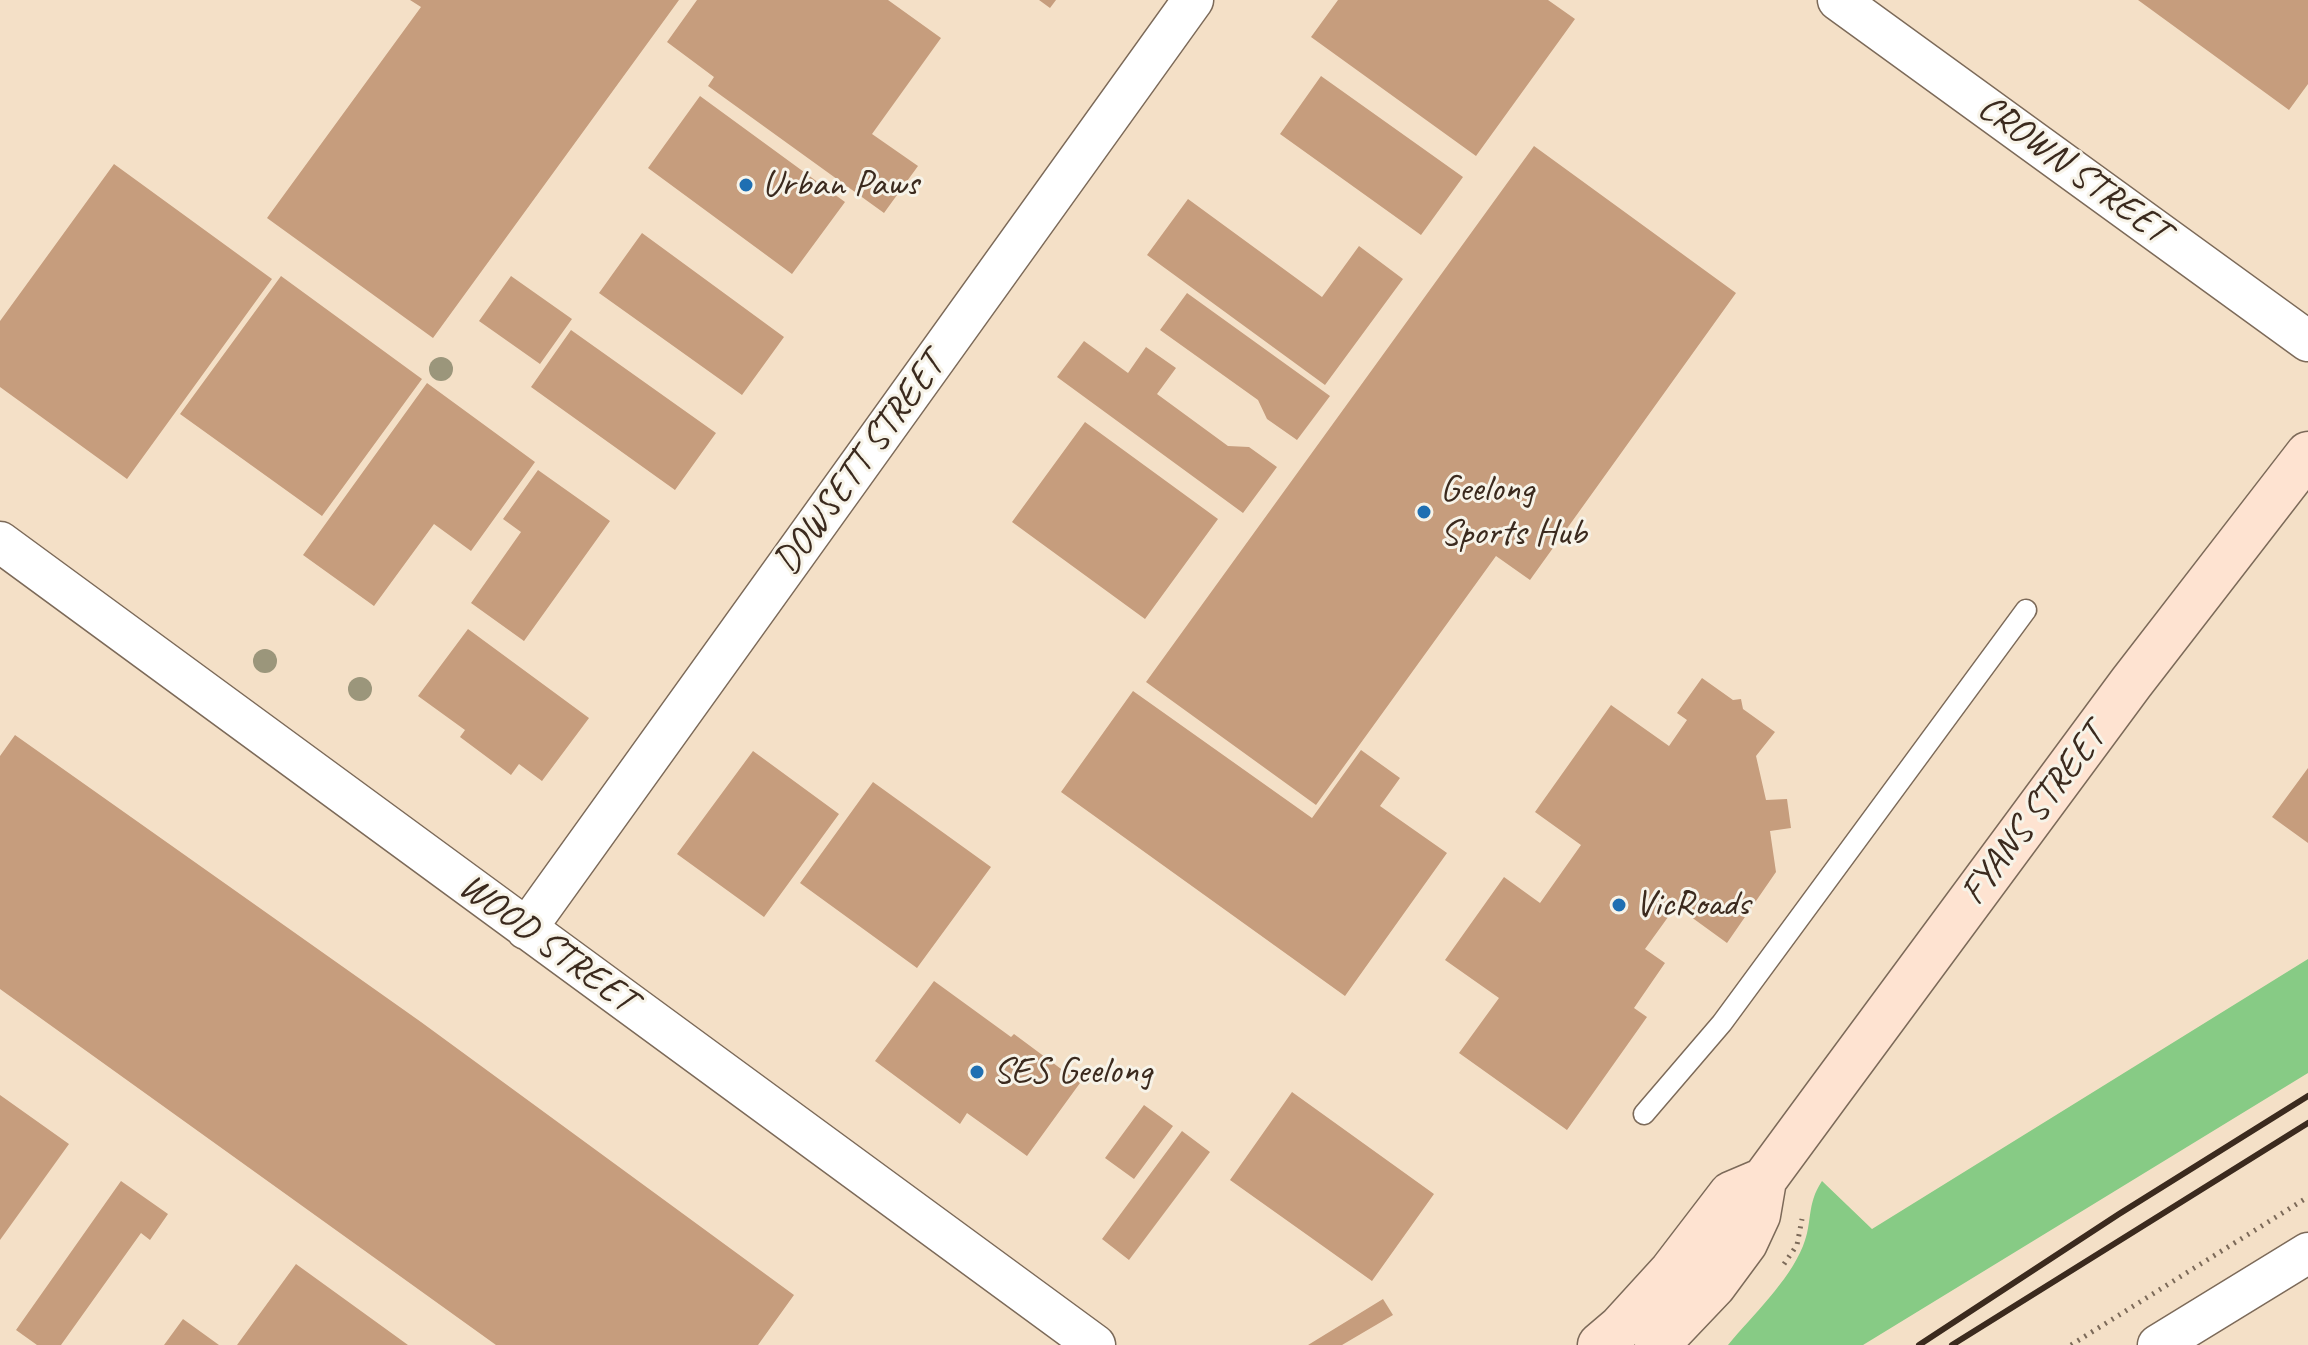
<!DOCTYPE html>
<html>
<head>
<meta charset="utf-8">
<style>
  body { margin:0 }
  canvas { display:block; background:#f4e0c7 }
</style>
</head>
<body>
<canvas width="2308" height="1345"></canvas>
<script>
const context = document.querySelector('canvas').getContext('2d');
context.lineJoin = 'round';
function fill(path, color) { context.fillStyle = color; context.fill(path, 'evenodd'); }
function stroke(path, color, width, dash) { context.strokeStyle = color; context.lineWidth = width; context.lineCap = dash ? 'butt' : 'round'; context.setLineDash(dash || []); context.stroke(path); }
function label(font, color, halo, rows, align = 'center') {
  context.font = font + ' Caveat,sans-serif'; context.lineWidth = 6; context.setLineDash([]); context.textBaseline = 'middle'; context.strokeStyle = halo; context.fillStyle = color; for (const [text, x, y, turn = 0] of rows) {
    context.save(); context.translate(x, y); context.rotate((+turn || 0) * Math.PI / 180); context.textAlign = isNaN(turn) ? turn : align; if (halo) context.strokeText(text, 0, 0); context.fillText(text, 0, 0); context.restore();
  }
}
fill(new Path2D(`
  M2308,959V1073L1863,1345H1728C1752,1316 1789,1281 1803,1246C1813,1222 1806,1205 1822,1181L1872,1229Z`), '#87cb85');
fill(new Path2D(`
  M410,0H679L433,338L267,218L421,7Z
  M697,0H888L941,38L872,134L918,166L884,213L708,86L714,77L667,42Z
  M1039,0H1056L1050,8Z
  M1338,0H1548L1575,19L1476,156L1311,37Z
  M2138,0H2308V84L2289,110Z
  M1321,76L1463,177L1421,235L1280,134Z
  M700,96L845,202L792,274L648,168Z
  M1534,146L1736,293L1530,580L1496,556L1316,805L1146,682Z
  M114,164L272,279L127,479L0,387V321Z
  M1188,199L1322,297L1359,246L1403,279L1325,385L1147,255Z
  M642,233L784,337L742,395L599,293Z
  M281,276L422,379L322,516L180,414Z
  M511,276L572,319L540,364L479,321Z
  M1187,293L1330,396L1297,440L1267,419L1258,400L1160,330Z
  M571,330L716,433L675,490L531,387Z
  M1084,341L1128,373L1146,347L1176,368L1157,394L1228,446L1249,447L1277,467L1243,513L1057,377Z
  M427,383L535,462L471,551L434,524L374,606L303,555Z
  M1085,422L1218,519L1145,619L1012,522Z
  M538,470L610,521L524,641L471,603L521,532L503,519Z
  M468,629L589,718L542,781L519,764L511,775L460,737L465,730L418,696Z
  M1702,678L1733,700L1741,699L1743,709L1775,732L1756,756L1766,800L1787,799L1791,828L1770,831L1776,872L1727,943L1676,906L1645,949L1665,963L1634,1008L1647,1017L1567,1130L1459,1053L1499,998L1445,960L1504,877L1540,903L1581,845L1535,812L1611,705L1669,746L1687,720L1677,713Z
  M1133,691L1312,818L1361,750L1400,778L1380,806L1447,853L1345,996L1061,792Z
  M15,735L421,1022L794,1295L758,1345H496L0,989V756Z
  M753,751L839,814L764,917L677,854Z
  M2308,768V843L2272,817Z
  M873,782L991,867L917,968L800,883Z
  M934,981L1011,1037L1014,1034L1080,1083L1027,1156L967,1113L960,1124L875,1061Z
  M1292,1092L1434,1194L1372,1281L1230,1180Z
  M0,1095L69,1144L0,1240Z
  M1144,1105L1173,1126L1134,1179L1105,1158Z
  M1182,1131L1210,1152L1129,1260L1102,1239Z
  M121,1181L168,1214L150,1240L141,1233L61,1345H37L16,1330Z
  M296,1264L408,1345H237Z
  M1383,1299L1393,1315L1342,1345H1308Z
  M183,1319L219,1345H164Z`), '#c69d7d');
const lane = new Path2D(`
  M1644,1114L1722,1023L2026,610`);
const street = new Path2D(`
  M1838,0L2308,341
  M0,542L1095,1345
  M526,929L1193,0
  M2158,1345L2308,1253`);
const secondary = new Path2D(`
  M1600,1345L1620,1328L1672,1271L1731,1194L1764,1180
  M1657,1345L1714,1285L1745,1243L1758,1215L1764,1180L1828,1093L2131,683L2308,454`);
stroke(lane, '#7c6a59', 23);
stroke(street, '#7c6a59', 43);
stroke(secondary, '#7c6a59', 47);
stroke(new Path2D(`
  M1784,1264L1797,1245L1802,1219
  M2071,1345L2308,1197`), '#7c6a59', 5, [2, 6]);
stroke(lane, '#fff', 20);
stroke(street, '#fff', 40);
stroke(secondary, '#fee3d1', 44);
stroke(new Path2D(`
  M1919,1345L2119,1214L2308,1096
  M1952,1345L2308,1123`), '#3b2a1e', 6);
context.fillStyle = '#9b967b';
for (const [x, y] of [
  [441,369],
  [265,661],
  [360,689]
]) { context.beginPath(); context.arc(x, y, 12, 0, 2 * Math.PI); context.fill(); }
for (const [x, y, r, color] of [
  [746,185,8,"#1f6fb2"],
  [1424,512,8,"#1f6fb2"],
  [1619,905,8,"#1f6fb2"],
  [977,1072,8,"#1f6fb2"]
]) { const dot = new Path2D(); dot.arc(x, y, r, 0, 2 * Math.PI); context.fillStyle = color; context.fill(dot); stroke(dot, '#f7f3e8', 3); }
label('38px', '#3b2a1e', '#f7f3e8', [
  ["CROWN STREET",2073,170,36],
  ["DOWSETT STREET",860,464,-54],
  ["FYANS STREET",2034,815,-53],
  ["WOOD STREET",547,944,36]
]);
label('38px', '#3b2a1e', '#f7f3e8', [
  ["Urban Paws",762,185],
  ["Geelong",1440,490],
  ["Sports Hub",1440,534],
  ["VicRoads",1635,905],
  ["SES Geelong",993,1072]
], 'left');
</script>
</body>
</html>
